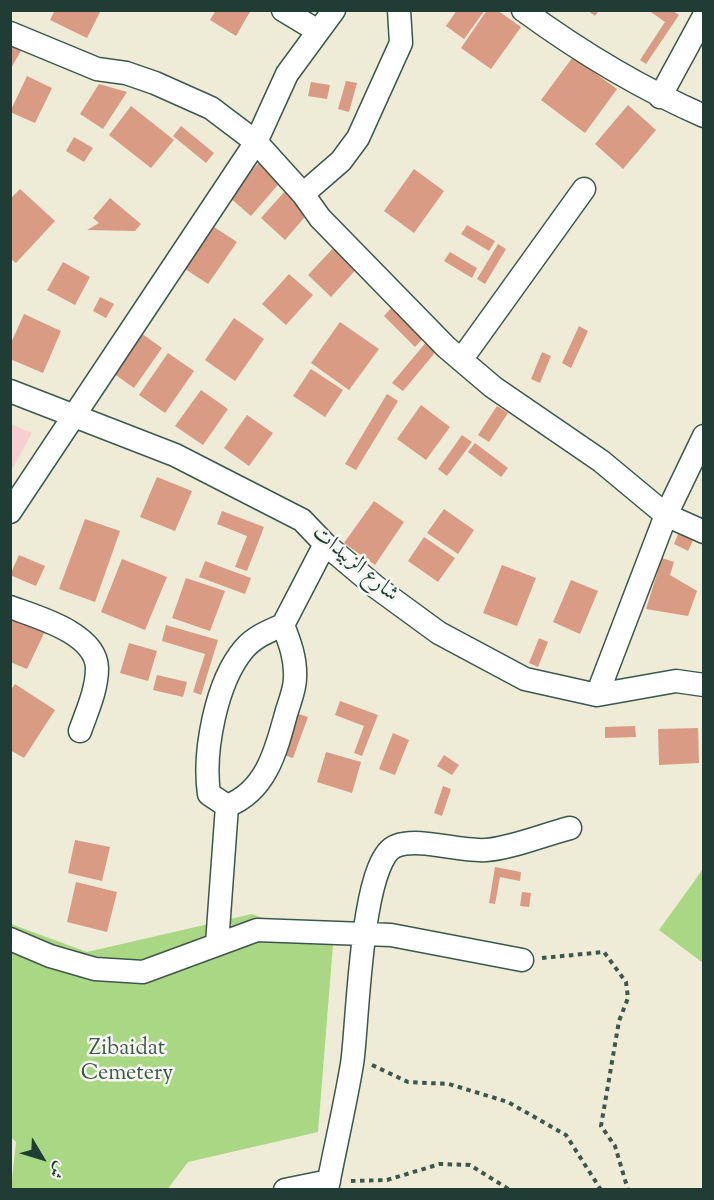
<!DOCTYPE html>
<html>
<head>
<meta charset="utf-8">
<style>
  body { margin:0 }
  #map { position:relative; width:714px; height:1200px; overflow:hidden; background:#eeebd7; font-family:"Sorts Mill Goudy",Amiri,serif }
  canvas { display:block }
  .frame { position:absolute; inset:0; border:12px solid #1f3d34; pointer-events:none }
  .north { position:absolute; left:12px; top:1128px; width:60px; height:60px; -webkit-text-stroke:4px #f6f6f2; paint-order:stroke; rotate:128deg; font-size:16px; font-weight:700; line-height:24px; text-align:center; color:#1f3d34 }
  .north::after { content:''; display:block; margin:auto; width:21px; height:27px; background:#1f3d34; clip-path:polygon(50% 0,100% 100%,50% 72%,0 100%) }
</style>
</head>
<body>
<div id="map">
<canvas width="714" height="1200"></canvas>
<div class="frame"></div>
<div class="north">ش</div>
</div>
<script>
const context = document.querySelector('canvas').getContext('2d');
context.lineJoin = 'round';
function fill(path, color) { context.fillStyle = color; context.fill(path, 'evenodd'); }
function stroke(path, color, width, dash) { context.strokeStyle = color; context.lineWidth = width; context.lineCap = dash ? 'butt' : 'round'; context.setLineDash(dash || []); context.stroke(path); }
function label(font, color, halo, rows, align = 'center') {
  context.font = font + ' "Sorts Mill Goudy",Amiri,serif'; context.lineWidth = 5; context.setLineDash([]); context.textBaseline = 'middle'; context.strokeStyle = halo; context.fillStyle = color; for (const [text, x, y, turn = 0] of rows) {
    context.save(); context.translate(x, y); context.rotate((+turn || 0) * Math.PI / 180); context.textAlign = isNaN(turn) ? turn : align; if (halo) context.strokeText(text, 0, 0); context.fillText(text, 0, 0); context.restore();
  }
}
fill(new Path2D(`
  M11,424L32,433L11,471Z`), '#f7cfd2');
fill(new Path2D(`
  M703,869V963L659,930Z
  M252,914L333,944L318,1132L188,1162L167,1190L11,1189L16,1142L11,1137V924L87,952Z`), '#aad784');
fill(new Path2D(`
  M55,10H101L87,38L50,20Z
  M216,10H251L236,36L210,20Z
  M457,10H485L464,39L446,26Z
  M487,10H497L521,27L491,69L461,48Z
  M587,10H599L595,16Z
  M648,10H672L679,15L646,64L640,60L665,22Z
  M10,41L23,47L10,70Z
  M573,57L617,89L585,133L541,100Z
  M27,76L52,88L35,123L10,112Z
  M346,81L357,83L349,112L338,109Z
  M311,82L330,85L327,99L308,96Z
  M99,84L127,92L103,129L80,114Z
  M628,105L656,130L623,169L595,144Z
  M131,106L174,140L151,168L109,135Z
  M181,126L214,153L206,163L173,136Z
  M74,137L93,148L84,162L66,151Z
  M261,160L283,179L251,216L229,197Z
  M414,169L444,191L414,233L384,211Z
  M20,189L55,221L16,263L10,258V199Z
  M286,190L310,211L285,240L261,218Z
  M110,198L141,224L135,231L87,230L99,223L93,218Z
  M211,225L237,242L208,284L182,267Z
  M467,225L495,241L489,251L461,234Z
  M338,243L361,264L331,297L308,275Z
  M498,244L506,249L485,284L477,279Z
  M450,252L477,268L472,278L444,261Z
  M63,262L90,277L75,305L47,290Z
  M289,274L313,295L286,325L262,304Z
  M100,297L114,304L106,318L93,311Z
  M393,306L425,336L415,347L384,316Z
  M24,314L61,331L43,373L10,359V345Z
  M234,318L264,339L235,381L205,360Z
  M340,322L379,349L349,390L311,363Z
  M579,326L588,331L571,368L562,363Z
  M141,333L162,348L134,388L113,373Z
  M428,340L438,349L403,391L392,383Z
  M542,352L551,356L540,383L531,379Z
  M168,353L194,371L165,413L139,395Z
  M311,369L343,390L325,417L293,396Z
  M201,390L228,409L203,445L175,426Z
  M387,394L398,401L356,470L345,464Z
  M421,405L450,427L426,460L397,439Z
  M497,406L508,413L489,442L478,435Z
  M247,415L273,433L249,466L224,448Z
  M462,435L472,442L447,476L438,469Z
  M475,443L508,468L501,477L468,452Z
  M157,477L192,491L175,531L140,517Z
  M374,501L404,522L375,565L344,543Z
  M444,509L474,530L458,554L427,533Z
  M222,511L264,527L247,571L235,567L247,536L217,524Z
  M85,519L120,531L95,602L59,589Z
  M680,529L695,536L688,551L674,544Z
  M424,537L455,558L438,582L408,561Z
  M19,555L45,566L36,586L10,575Z
  M662,558L674,562L670,575L697,591L688,616L646,609Z
  M122,559L167,577L145,630L101,612Z
  M205,561L251,578L245,594L199,577Z
  M502,565L536,578L517,626L483,613Z
  M186,578L225,591L210,631L172,618Z
  M571,580L598,591L580,634L553,622Z
  M10,613L46,629L27,669L10,662Z
  M166,625L218,640L201,695L193,692L205,654L162,641Z
  M539,638L548,642L538,667L529,663Z
  M129,643L157,651L148,681L120,673Z
  M157,675L187,682L183,697L153,690Z
  M15,684L55,710L24,758L10,750V691Z
  M340,701L378,715L362,756L354,753L364,726L335,715Z
  M296,713L308,717L293,758L281,754Z
  M635,726L636,737L605,738V727Z
  M698,728L699,763L659,765L658,729Z
  M393,733L409,740L395,775L379,769Z
  M326,752L361,762L352,793L317,782Z
  M444,755L459,765L452,775L437,766Z
  M443,786L451,789L442,816L434,813Z
  M75,840L110,847L102,881L68,873Z
  M495,867L521,872L520,881L500,877L495,904L489,903Z
  M76,882L117,892L107,932L67,922Z
  M522,892L531,893L529,907L520,906Z`), '#d99b84');
const street = new Path2D(`
  M283,10L318,31
  M523,10C579,51 640,88 704,116
  M10,33L97,69L126,73L155,83L211,108L256,142L303,194L320,218L446,347L493,387L601,461L666,515L704,532
  M660,97L704,16
  M303,194L341,161L358,138L401,43L399,10
  M461,360L584,189
  M10,391L175,455L302,520L325,544L376,587L439,633L525,679L597,695L676,681L704,685
  M10,512L256,142L287,74L334,10
  M10,607C37,617 96,633 97,668C97,690 87,711 80,731
  M597,695L666,515L704,436
  M227,806L209,794C203,752 216,682 244,649C254,637 269,631 283,625L325,544
  M10,939L50,956L95,969L143,972L257,930L391,935L522,960
  M217,944L227,806C266,791 276,751 286,714C289,703 295,690 295,678C296,659 290,643 283,625
  M285,1190L329,1181
  M327,1190C335,1148 345,1106 352,1064C358,1027 360,859 396,846C420,837 459,852 486,850C509,849 546,834 570,828`);
stroke(street, '#3e574c', 25);
stroke(new Path2D(`
  M542,958L604,952L626,982L628,998L619,1021L601,1126L615,1146L628,1190
  M372,1065L408,1082L449,1084L508,1102L566,1135L601,1190
  M351,1181L387,1180L440,1164L470,1165L510,1190`), '#3e574c', 4, [4.5, 4.5]);
stroke(street, '#fff', 22);
label('22px', '#1f3d34', '#f6f6f2', [
  ["شارع الزبيدات",354,565,40]
]);
label('22px', '#3b5c44', '#f6f6f2', [
  ["Zibaidat",127,1050],
  ["Cemetery",127,1075]
]);
</script>
</body>
</html>
